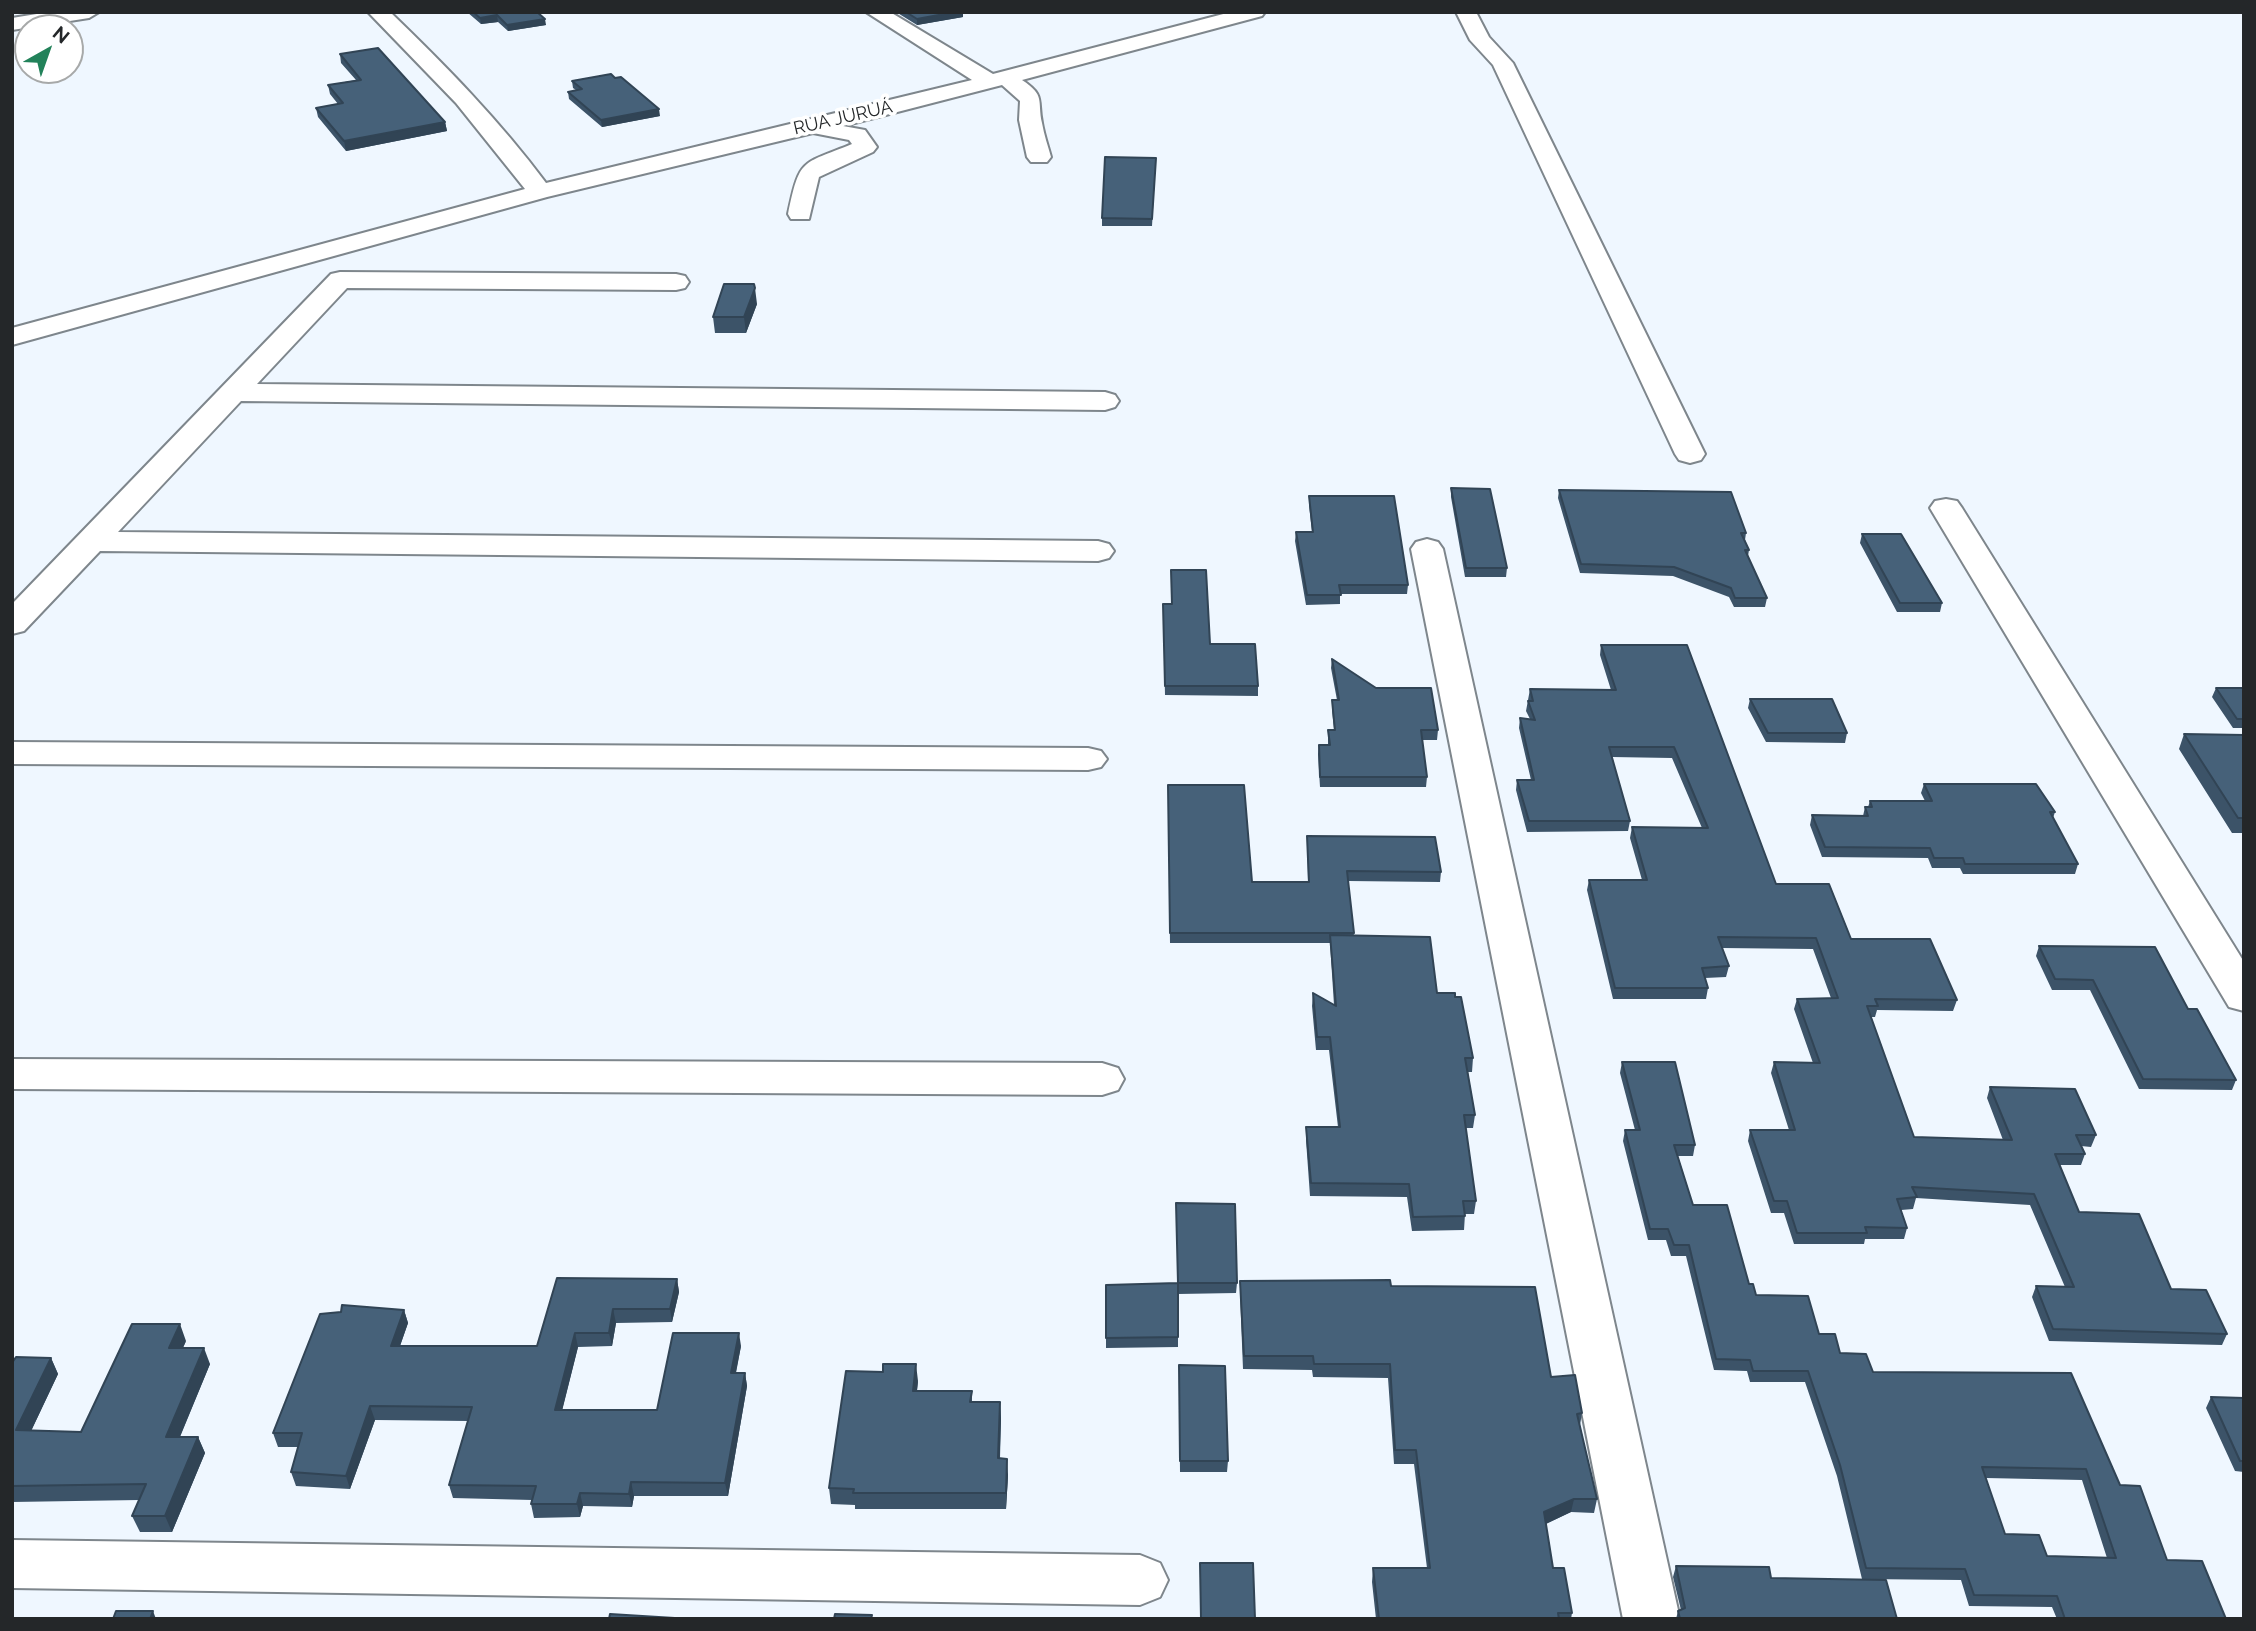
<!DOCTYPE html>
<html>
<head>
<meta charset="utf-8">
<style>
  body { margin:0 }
  #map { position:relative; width:2256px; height:1631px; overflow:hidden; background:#eff7ff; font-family:Raleway,sans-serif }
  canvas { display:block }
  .frame { position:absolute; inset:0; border:14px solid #242729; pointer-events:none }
  .north { position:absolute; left:14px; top:14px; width:70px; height:70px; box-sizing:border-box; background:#fff; border:2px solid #a7a9a9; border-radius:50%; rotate:40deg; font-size:19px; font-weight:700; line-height:28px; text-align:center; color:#242729 }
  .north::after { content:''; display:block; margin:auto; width:24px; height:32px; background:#22825a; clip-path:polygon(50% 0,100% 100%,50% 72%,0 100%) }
</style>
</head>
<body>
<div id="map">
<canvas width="2256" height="1631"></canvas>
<div class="frame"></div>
<div class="north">N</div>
</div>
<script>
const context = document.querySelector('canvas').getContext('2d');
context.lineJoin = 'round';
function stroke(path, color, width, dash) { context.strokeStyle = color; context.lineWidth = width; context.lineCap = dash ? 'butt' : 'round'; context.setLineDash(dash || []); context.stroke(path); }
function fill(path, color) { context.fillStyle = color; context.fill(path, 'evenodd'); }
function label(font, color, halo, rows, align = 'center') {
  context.font = font + ' Raleway,sans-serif'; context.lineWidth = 7; context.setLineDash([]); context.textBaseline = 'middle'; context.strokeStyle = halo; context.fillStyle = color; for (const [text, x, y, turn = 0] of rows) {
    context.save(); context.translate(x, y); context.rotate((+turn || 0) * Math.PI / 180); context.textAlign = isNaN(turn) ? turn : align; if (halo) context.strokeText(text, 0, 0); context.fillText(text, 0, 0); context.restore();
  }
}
const minor = new Path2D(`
  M49,12H99L89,18L12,30V18Z
  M368,12H390C446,66 500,121 546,183L972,80L866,12H890L993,74L1231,12H1265L1262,16L1022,80C1046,96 1037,100 1042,123C1044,135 1048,146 1051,157L1047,162H1031L1027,157L1019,120L1020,101L1002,85L843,126L865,130L877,147L873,152L819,177L809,219H791L788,214C800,158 800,165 852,144L849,140L813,133L547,197L12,345V328L525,189L456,103Z
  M1456,12H1476L1489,37L1513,63L1705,454L1701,460L1690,463L1679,460L1675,454L1493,65L1470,40Z
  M340,272L676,274L685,276L689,282L685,288L676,290L347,288L257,384L1105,392L1115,395L1119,401L1115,407L1105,410L241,401L118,532L1098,541L1109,544L1114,551L1109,558L1098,561L100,551L24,631L12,634V604L331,274Z
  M1946,499L1957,501L1962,508L2244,962V1011L2229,1007L1930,508L1935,501Z
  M1427,539L1438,542L1443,549L1680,1619H1623L1411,549L1416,542Z
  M12,742L1088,748L1101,751L1107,759L1101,767L1088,770L12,764Z
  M12,1059L1102,1063L1118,1068L1124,1079L1118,1090L1102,1095L12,1089Z
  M12,1540L1140,1555L1160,1563L1168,1580L1160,1597L1140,1605L12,1588Z`);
stroke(minor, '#7e868c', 4);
fill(minor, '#fff');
fill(new Path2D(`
  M467,12H537L546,25L508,31L498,22L481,24Z
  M896,12H963V17L917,25Z
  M340,54L445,122L447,131L346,151L318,117L316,108L338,104L330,94L328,85L356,80L341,63Z
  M615,78L660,116L602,127L569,99L568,92L576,90L573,88L572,81Z
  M1156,158L1152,226H1102V218Z
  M757,304L746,333H715L713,317Z
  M1451,488L1507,568L1506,577H1465L1451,497Z
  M1559,490L1746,533L1745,540L1749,550L1748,556L1767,598L1765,607H1734L1729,597L1673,576L1580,573L1558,498Z
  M1309,496L1408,585L1407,594H1340V604L1306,605L1295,541L1296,532H1312L1309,505Z
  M1862,534L1942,603L1940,612H1897L1860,543Z
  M1163,604L1258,686V696L1165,695Z
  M1601,645L1776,884L1851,939L1957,1000L1953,1011L1877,1010L1875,1017H1871L1914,1137L2003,1140L1987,1098L1990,1087L2096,1135L2091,1147L2081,1146L2085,1154L2081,1165H2060L2079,1212L2171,1289L2227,1334L2222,1345L2049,1341L2032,1297L2036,1286L2065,1287L2030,1205L1916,1198L1913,1209L1901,1210L1907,1228L1904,1239H1865L1864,1244H1794L1784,1213H1771L1748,1141L1750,1130H1789L1771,1073L1774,1062L1813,1063L1794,1009L1797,999L1831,998L1813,949L1722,948L1729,966L1726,977L1705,978L1708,988L1706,999H1613L1587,890L1589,880H1642L1630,838L1632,827L1702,828L1672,758L1612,757L1630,821L1628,831L1527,832L1516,790L1517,780H1531L1519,728L1520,718L1530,719L1526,711L1530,689L1611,690L1600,655Z
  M1332,659L1438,730L1437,740H1422L1427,777L1426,787H1320L1318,754L1319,745H1328V730H1334L1332,710V700H1337L1331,668Z
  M2216,688H2244V728H2233L2212,697Z
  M1750,699L1847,733L1845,743L1766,742L1748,708Z
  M2184,734L2244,735V833H2232L2179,749Z
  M1924,784L2055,812L2053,818L2078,864L2075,874H1963L1960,868H1932L1928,858L1822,857L1810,825L1812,815L1863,816L1865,807H1868L1870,801H1925L1921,793Z
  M1168,785L1252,882H1308L1307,836L1441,872L1440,882L1348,881L1354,936L1437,993L1473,1058L1472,1072H1468L1475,1115L1473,1128H1466L1476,1201L1474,1214H1465L1464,1230L1412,1231L1407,1197L1310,1196L1306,1140V1127H1338L1329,1050H1316L1312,1006L1313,993L1334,1005L1330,943H1170Z
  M2039,946L2188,1009L2236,1080L2232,1090L2139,1089L2090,990H2052L2036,956Z
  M1622,1062L1695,1145L1693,1156H1678L1693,1205L1749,1284L1756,1295L1819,1334L1840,1353L1873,1372L2071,1373L2120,1485L2167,1560L2226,1619H2057L2052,1607L1969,1606L1961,1580L1862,1579L1837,1476L1805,1382H1750L1747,1371L1714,1370L1686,1256H1671L1666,1240H1648L1623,1141L1625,1130H1635L1620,1073ZM1986,1478L2082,1480L2107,1558L2047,1556L2005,1534Z
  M677,1279L679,1292L672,1322L616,1323L612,1346L578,1347L562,1410H657L741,1346L736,1373H745L747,1386L728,1496H634L632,1507L583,1506L580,1517L534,1518L531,1504L532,1500L453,1498L449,1485L468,1421L375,1420L350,1489L296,1486L291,1472L298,1447H278L273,1433L404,1310L408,1323L400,1346H537Z
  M1240,1281L1391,1286L1551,1377L1582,1413L1580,1425L1597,1499L1594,1513L1571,1512L1546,1524L1553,1568L1572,1613L1571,1619H1376L1372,1582L1373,1568H1427L1414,1464H1394L1388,1378L1313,1377L1312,1370L1243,1369L1240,1294Z
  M1237,1283L1236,1293L1178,1294V1347L1106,1348V1285Z
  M186,1341L183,1348L210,1364L180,1437H198L205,1453L172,1532H140L132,1516L139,1500L12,1502V1363L51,1358L58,1374L31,1431L81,1432Z
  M1179,1365L1228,1461L1227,1472H1180Z
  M918,1381L917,1391H972V1402H1000L1001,1419L1000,1458L1008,1475L1006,1509H855V1505L831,1504L829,1488Z
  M2211,1397L2244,1398V1472L2235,1471L2206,1408Z
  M1676,1566L1771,1578L1897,1619H1676L1678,1611L1681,1610L1673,1577Z`), '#3c5368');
fill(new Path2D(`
  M955,12H963V17L917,25V19Z
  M497,15L498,22L481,24L480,18Z
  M545,19L546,25L508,31L507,25Z
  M659,109L660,116L602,127L601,120Z
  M445,122L447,131L346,151L344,141Z
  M755,288L757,304L746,333L744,317Z
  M677,1279L679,1292L672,1322L670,1309Z
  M613,1309L616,1323L612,1346L609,1333Z
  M404,1310L408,1323L395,1360L391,1346Z
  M180,1324L186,1341L175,1364L169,1348Z
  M575,1333L578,1347L559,1423L555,1410Z
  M739,1333L741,1346L733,1386L731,1373Z
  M204,1348L210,1364L173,1453L166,1437Z
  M51,1358L58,1374L24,1446L16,1430Z
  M916,1364L918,1381L915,1407L913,1391Z
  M745,1373L747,1386L728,1496L725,1483Z
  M1000,1402L1001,1419L999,1475L998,1458Z
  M370,1406L375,1420L350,1489L346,1476Z
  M198,1437L205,1453L172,1532L165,1516Z
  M1007,1459L1008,1475L1006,1509V1493Z
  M631,1482L634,1496L632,1507L629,1494Z
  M580,1493L583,1506L580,1517L577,1504Z
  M1574,1499L1571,1512L1541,1526L1544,1512Z
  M153,1611L156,1619H150Z`), '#314455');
const building = new Path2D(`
  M473,12H537L545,19L507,25L497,15L480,18Z
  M906,12H955L917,19Z
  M378,48L445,122L344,141L316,108L343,103L328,85L361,80L340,54Z
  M611,74L615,78L621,77L659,109L601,120L568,92L582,89L572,81Z
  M1105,157L1156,158L1152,219L1102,218Z
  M724,284H754L755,288L744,317H713Z
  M1451,488L1490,489L1507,568H1466Z
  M1559,490L1731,492L1746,533H1741L1749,550H1745L1767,598H1735L1731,588L1674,567L1581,564Z
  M1309,496H1394L1408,585H1339L1341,595H1307L1296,532H1313Z
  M1862,534H1901L1942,603H1900Z
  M1171,570H1206L1210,644H1255L1258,686H1165L1163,604H1172Z
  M1601,645H1687L1776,884H1829L1851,939H1930L1957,1000L1875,999L1878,1006H1867L1914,1137L2012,1140L1990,1087L2075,1089L2096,1135H2076L2085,1154H2055L2079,1212L2139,1214L2171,1289L2206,1290L2227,1334L2053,1329L2036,1286L2074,1287L2034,1194L1912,1187L1917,1197L1897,1199L1907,1228L1865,1227L1867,1233H1797L1787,1201H1774L1750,1130H1795L1774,1062L1820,1063L1797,999L1838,998L1816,938L1718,937L1729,966L1702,968L1708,988H1615L1589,880H1647L1632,827L1708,828L1674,747H1609L1630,821H1529L1517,780H1534L1520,718L1535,720L1528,701H1533L1530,689L1616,690Z
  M1332,659L1376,688H1431L1438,730H1421L1427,777H1320L1319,745H1330L1328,730H1335L1332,700H1339Z
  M2216,688H2244V719H2237Z
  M1750,699H1832L1847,733H1768Z
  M2184,734L2244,735V818H2238Z
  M1924,784H2036L2055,812H2050L2078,864H1965L1963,858H1934L1930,848L1825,847L1812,815L1868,816L1865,807H1872L1870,801H1932Z
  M1168,785H1244L1252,882H1309L1307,836L1435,837L1441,872L1347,871L1354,933H1170Z
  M1330,935L1430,937L1437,993H1455V997H1461L1473,1058H1465L1475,1115H1464L1476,1201H1463L1465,1216L1413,1217L1409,1184L1311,1183L1306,1127H1340L1330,1037H1317L1313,993L1336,1006Z
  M2039,946L2155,947L2188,1009H2197L2236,1080L2143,1079L2093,980L2055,979Z
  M1622,1062H1675L1695,1145H1674L1693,1205H1727L1749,1284H1753L1756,1295L1808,1296L1819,1334H1835L1840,1353L1866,1354L1873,1372L2071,1373L2120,1485L2140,1486L2167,1560L2202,1561L2226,1619H2065L2057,1596L1974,1595L1965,1569L1866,1568L1840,1465L1808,1371H1753L1750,1360L1716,1359L1689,1245H1674L1668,1229H1650L1625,1130H1640ZM1982,1467L2086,1469L2116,1558L2047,1556L2039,1535L2005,1534Z
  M1176,1203L1235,1204L1237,1283H1178Z
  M557,1278L677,1279L670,1309H613L609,1333H575L555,1410H657L673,1333H739L731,1373H745L725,1483L631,1482L629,1494L580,1493L577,1504H531L536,1486L449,1485L472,1407L370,1406L346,1476L291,1472L302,1433H273L320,1314L341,1312L342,1305L404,1310L391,1346H537Z
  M1390,1280L1391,1286L1535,1287L1551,1377L1575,1375L1582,1413L1577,1414L1597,1499H1574L1544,1512L1553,1568H1564L1572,1613H1558L1559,1619H1379L1373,1568H1430L1416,1450H1395L1390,1364H1314L1313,1356H1244L1240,1281Z
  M1178,1283V1337L1106,1338V1285Z
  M132,1324H180L169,1348H204L166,1437H198L165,1516H132L146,1484L12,1486V1363L16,1357L51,1358L16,1430L81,1432Z
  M883,1364H916L913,1391H972L970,1402H1000L998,1458L1007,1459L1006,1493H853L854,1489L829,1488L846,1371L883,1372Z
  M1179,1365L1225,1366L1228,1461H1180Z
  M2211,1397L2244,1398V1461H2240Z
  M1200,1563H1253L1255,1619H1201Z
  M1676,1566L1769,1567L1771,1578L1886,1580L1897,1619H1680L1678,1611L1685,1608Z
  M116,1611H153L150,1619H113Z
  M610,1614L691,1619H609Z
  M835,1614L872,1615L871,1619H834Z`);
fill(building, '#466179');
stroke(building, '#314455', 2);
label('18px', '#242729', '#fff', [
  ["RUA JURUÁ",843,118,-13]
]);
</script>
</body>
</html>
